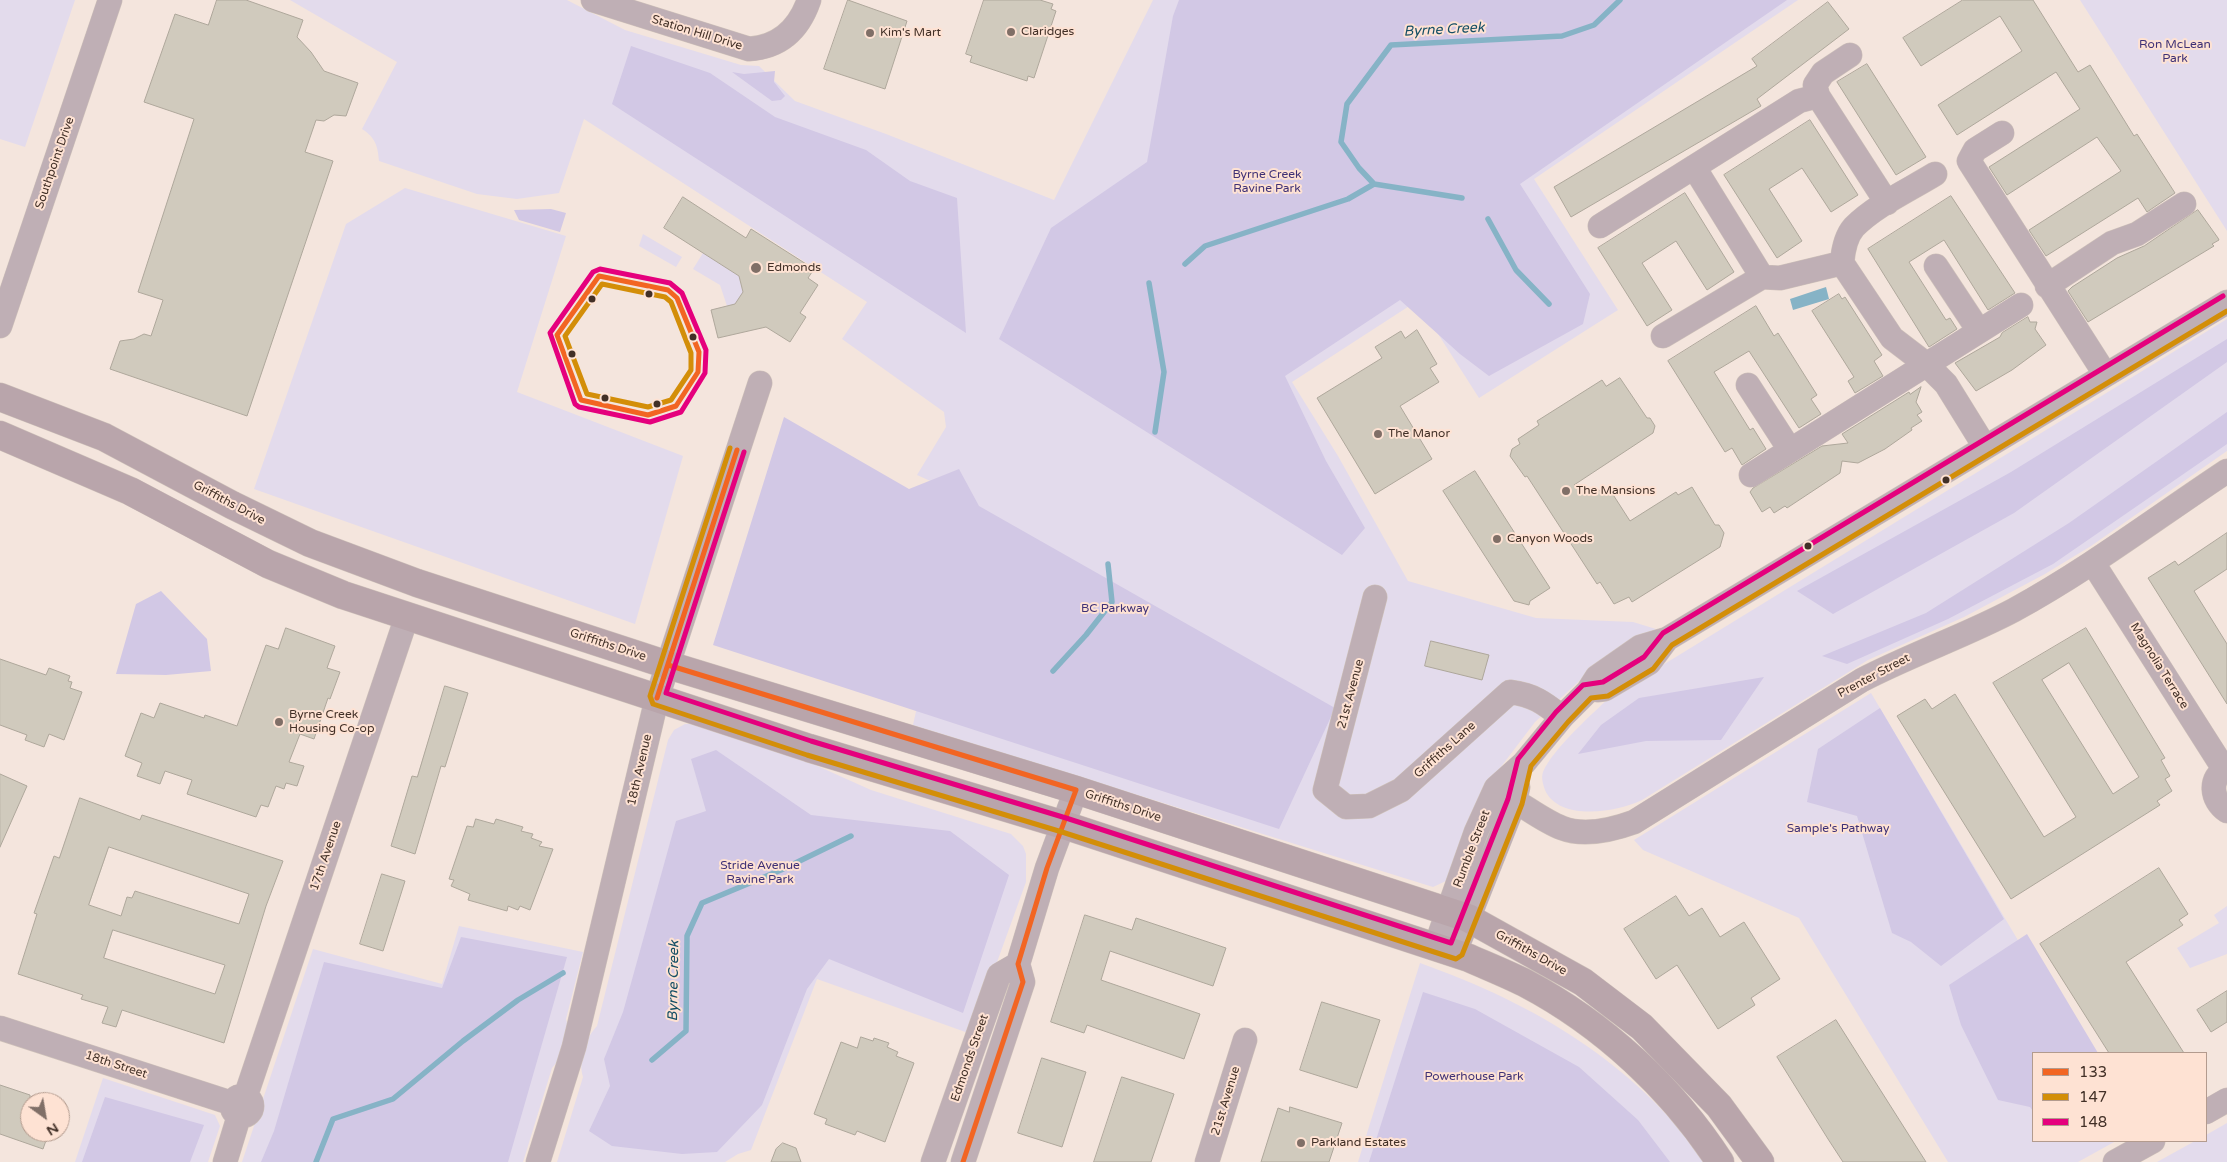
<!DOCTYPE html>
<html>
<head>
<meta charset="utf-8">
<style>
  body { margin:0 }
  #map { position:relative; width:2227px; height:1162px; overflow:hidden; background:#f4e5dd; font-family:"Varela Round",sans-serif }
  canvas { display:block }
  .legend { position:absolute; left:2032px; top:1052px; width:175px; height:90px; box-sizing:border-box; background:#fee2d3; border:1px solid #b39b8e; margin:0; padding:6px 9px; list-style:none; font-size:15px; color:#423027 }
  .legend li { display:flex; align-items:center; gap:10px; height:25px }
  .legend b { width:25px; border:1px solid #b39b8e }
  .north { position:absolute; left:20px; top:1092px; width:50px; height:50px; box-sizing:border-box; background:#fee2d3; border:1px solid #b39b8e; border-radius:50%; rotate:148deg; font-size:14px; font-weight:700; line-height:20px; text-align:center; color:#423027 }
  .north::after { content:''; display:block; margin:auto; width:18px; height:22px; background:#806f67; clip-path:polygon(50% 0,100% 100%,50% 72%,0 100%) }
</style>
</head>
<body>
<div id="map">
<canvas width="2227" height="1162"></canvas>
<ul class="legend">
<li><b style="height:6px;background:#f26522"></b>133</li>
<li><b style="height:6px;background:#d38e08"></b>147</li>
<li><b style="height:6px;background:#e5007d"></b>148</li>
</ul>
<div class="north">N</div>
</div>
<script>
const context = document.querySelector('canvas').getContext('2d');
context.lineJoin = 'round';
function fill(path, color) { context.fillStyle = color; context.fill(path, 'evenodd'); }
function stroke(path, color, width, dash) { context.strokeStyle = color; context.lineWidth = width; context.lineCap = dash ? 'butt' : 'round'; context.setLineDash(dash || []); context.stroke(path); }
function label(font, color, halo, rows, align = 'center') {
  context.font = font + ' "Varela Round",sans-serif'; context.lineWidth = 4; context.setLineDash([]); context.textBaseline = 'middle'; context.strokeStyle = halo; context.fillStyle = color; for (const [text, x, y, turn = 0] of rows) {
    context.save(); context.translate(x, y); context.rotate((+turn || 0) * Math.PI / 180); context.textAlign = isNaN(turn) ? turn : align; if (halo) context.strokeText(text, 0, 0); context.fillText(text, 0, 0); context.restore();
  }
}
fill(new Path2D(`
  M0,0H75L25,147L0,139Z
  M290,0H567L625,30L741,65L759,66L795,101L886,134L1054,200L1153,0H1798L1534,179L1618,310L1479,398L1417,301L1292,382L1338,456L1408,581L1536,618L1633,622L1656,629L1591,670L1535,722L1497,772L1446,881L1433,887L913,725L964,496L917,475L946,427L944,412L842,339L867,302L584,119L559,193L517,199L477,194L379,161C378,146 375,137 362,129L397,62Z
  M2080,0H2227V231Z
  M405,188L566,236L517,392L683,456L635,624L254,489L346,224Z
  M643,234L682,257L676,267L639,246Z
  M703,253L739,276L743,292L735,304L727,306L720,285L693,269Z
  M2227,319V451L2091,546L2045,574L1964,617L1868,660L1642,800C1618,812 1559,822 1545,790C1543,784 1541,778 1543,772C1552,750 1592,714 1609,698Z
  M1871,693L2085,1053H2033V1141H2116L2078,1162H1948L1799,918L1643,850L1634,840Z
  M685,724H696L793,755L871,790L1011,834L1023,846L1026,854V882L971,1034L817,979L751,1150L738,1154L725,1162H557L583,1077C578,1060 585,1039 597,1026L668,740L674,730Z
  M2227,906V954L2190,968L2177,948L2219,923L2214,915Z
  M459,926L583,952L566,1019C571,1034 563,1057 552,1068L523,1162H242L313,949L442,984Z
  M1420,963C1535,1004 1633,1062 1706,1162H1358Z
  M103,1078L215,1115L220,1126L208,1162H75Z
  M2227,1123V1162H2157L2195,1141H2206V1135Z`), '#e3dbec');
fill(new Path2D(`
  M1179,0H1787L1520,184L1590,294L1583,324L1489,376L1460,354L1400,300L1285,376L1326,461L1365,528L1342,555L999,339L1051,228L1147,162L1173,16Z
  M631,46L710,73L775,117L866,150L910,181L957,198L966,333L612,104Z
  M775,71L774,82L785,96L781,100L772,101L732,72L744,74Z
  M551,209L566,213L560,232L519,220L514,210Z
  M2227,339V362L2014,513L1833,614L1797,591L2011,472Z
  M2227,412V444L2053,564L1948,619L1847,664L1822,656L1926,613L2069,523Z
  M784,417L909,489L959,469L979,506L1335,708L1279,829L713,645Z
  M161,591L207,639L211,671L166,675L116,674L136,604Z
  M1764,677L1721,740L1646,741L1578,754L1601,725L1639,698Z
  M1880,708L2004,919L1941,966L1911,942L1892,933L1857,816L1807,802L1818,749Z
  M716,750L811,815L950,831L1009,875L963,1013L829,959L807,989L762,1105L717,1152L682,1154L612,1146L589,1131L610,1086L604,1059L623,1012L676,821L706,811L691,759Z
  M2027,934L2098,1053H2033V1111L2030,1107L1998,1100L1961,1025L1949,985Z
  M461,937L567,957L508,1162H261L274,1131L324,962L442,988Z
  M1423,992L1475,1009L1579,1067L1638,1120L1670,1162H1369Z
  M105,1097L204,1125L190,1162H82Z`), '#d2c8e5');
fill(new Path2D(`
  M1826,287L1829,299L1793,310L1790,299Z`), '#86b3c6');
stroke(new Path2D(`
  M1374,184L1462,198
  M1488,219L1516,270L1549,304
  M1185,264L1205,246L1348,199L1374,184L1359,168L1341,142L1347,104L1391,45L1562,36L1594,25L1620,0
  M1149,283L1164,372L1155,432
  M1053,671L1086,635L1112,602L1108,564
  M652,1060L686,1031L687,936L702,903L781,870L851,836
  M316,1162L333,1119L393,1099L463,1041L518,1000L563,973`), '#86b3c6', 5.5);
const building = new Path2D(`
  M217,0H246L303,20L297,37L311,52L324,71L358,83L346,116L334,115L324,121L316,120L305,152L333,161L247,416L110,369L120,341L134,339L144,334L151,336L163,300L138,292L194,119L144,102L175,14L208,25Z
  M848,0L907,21L885,89L824,69Z
  M984,0H1040L1053,4L1051,9L1056,11L1034,78L1028,76L1027,81L970,62L972,56L966,54Z
  M1963,0H2033L2078,72L2090,65L2134,136L2137,134L2175,193L2147,212L2138,198L2046,256L2029,230L2121,171L2097,137L2007,195L1989,167L2080,109L2056,72L1957,135L1938,105L2022,51L2000,16L1921,66L1903,38Z
  M1828,2L1849,29L1757,99L1761,106L1571,217L1554,187L1757,66L1752,59Z
  M1867,64L1926,157L1896,175L1837,82Z
  M1810,120L1858,195L1831,212L1802,168L1769,189L1802,241L1777,258L1724,175Z
  M1685,193L1734,272L1707,290L1676,241L1642,263L1672,310L1647,326L1598,248Z
  M1951,196L2015,293L1988,310L1944,240L1909,262L1946,320L1950,318L1957,329L1929,347L1868,249Z
  M683,197L746,238L751,229L814,269L808,278L818,285L800,313L806,317L790,342L766,327L718,338L711,310L735,304L743,292L739,276L664,228Z
  M2198,210L2218,238L2219,240L2212,244L2214,246L2088,322L2068,291L2072,287L2117,258L2144,246Z
  M1839,294L1842,299L1845,297L1882,355L1874,361L1883,376L1855,393L1848,381L1854,377L1812,311Z
  M1756,306L1774,336L1778,333L1817,395L1811,399L1821,414L1799,428L1749,351L1714,372L1750,430L1753,428L1766,449L1742,465L1732,448L1725,452L1668,361Z
  M2028,317L2030,322H2037L2035,329L2046,345L2012,370L1976,391L1955,363L2000,337L2002,333Z
  M1417,330L1437,364L1430,368L1439,382L1400,406L1432,459L1375,494L1317,398L1382,358L1375,347L1401,331L1405,338Z
  M1620,378L1647,418H1650L1655,426L1653,433L1574,485L1612,493L1630,521L1676,492L1678,495L1692,487L1715,525H1719L1724,533L1720,547L1632,602L1629,597L1614,604L1600,582L1597,584L1527,476L1525,477L1510,456L1512,449L1520,444L1518,439L1539,425L1537,421L1602,380L1606,386Z
  M1921,387L1916,402L1922,412L1917,415L1922,421L1911,428L1912,430L1885,449L1858,463L1842,461L1840,473L1787,508L1785,506L1774,513L1770,507L1762,512L1750,492L1753,488L1822,446L1848,443L1842,434L1909,392L1910,394Z
  M1475,471L1550,588L1530,601L1529,605L1514,601L1443,491Z
  M2227,533V569L2194,591L2227,644V704L2148,578L2175,561L2178,565Z
  M286,628L335,646L327,668L340,672L330,699L328,698L314,739L300,734L289,762L304,766L297,786L286,783L284,789L276,786L268,807L261,805L256,817L187,794L192,780L165,771L160,784L137,776L142,763L125,756L141,713L154,718L160,703L204,718L205,715L237,726L266,645L278,649Z
  M2086,628L2165,758L2161,760L2170,776L2165,779L2172,791L2157,801L2160,805L2011,899L1897,716L1925,699L1932,709L1955,694L2044,837L2076,817L1993,683ZM2069,663L2139,777L2113,794L2042,680Z
  M1431,641L1489,655L1482,680L1425,666Z
  M0,659L46,675L49,668L70,676L68,681L72,682L70,688L82,692L64,740L49,734L44,747L25,740L27,735L0,725Z
  M445,686L468,693L445,767L441,766L415,854L391,846L412,776L417,777Z
  M0,774L27,786L0,847Z
  M80,798L140,820L142,815L283,861L266,906L224,1043L122,1010L116,1027L102,1023L108,1007L81,999L83,995L18,974L37,914L34,913L54,856L59,858ZM109,847L249,894L239,924L135,891L132,898L127,897L121,916L89,905ZM113,930L225,965L215,994L104,958Z
  M476,819L494,824L496,819L523,827L521,831L533,834L531,838L542,842L539,846L553,849L530,910L520,906L518,910L508,906L507,911L468,900L470,894L451,886L454,880L449,879L467,826L473,827Z
  M2159,868L2188,914L2179,920L2183,925L2126,962L2184,1053H2109L2040,944Z
  M382,874L405,881L383,951L360,944Z
  M1676,896L1689,916L1702,908L1720,937L1744,922L1780,979L1751,998L1755,1005L1718,1029L1677,965L1656,979L1624,929Z
  M1085,915L1132,930L1136,918L1226,948L1213,986L1110,951L1101,980L1200,1014L1184,1059L1087,1025L1084,1033L1051,1022Z
  M2227,991V1022L2211,1032L2197,1010Z
  M1322,1002L1380,1020L1357,1088L1300,1070Z
  M1836,1020L1926,1162H1843L1828,1139L1777,1057Z
  M861,1037L873,1041L874,1038L889,1043L887,1047L898,1052L896,1056L914,1063L885,1142L857,1131L855,1135L825,1124L827,1119L814,1114L841,1042L857,1048Z
  M1042,1058L1086,1072L1062,1147L1018,1133Z
  M1122,1077L1174,1094L1151,1162H1094Z
  M0,1085L30,1095V1132H49L43,1149L0,1134Z
  M1290,1107L1342,1123L1329,1162H1261L1278,1108L1289,1112Z
  M783,1143L796,1148L801,1162H771L776,1149Z`);
fill(building, '#d0cabd');
stroke(building, '#aea79b', 1);
const minor = new Path2D(`
  M593,0L749,49C780,47 799,29 809,0
  M1818,96L1887,203
  M2002,133L1975,150L1969,161L2105,374
  M1694,167L1762,277
  M1600,226L1799,101L1818,96L1815,85L1823,73L1850,55
  M1842,263L1892,338L1926,364L1946,384L1985,447
  M1936,266L1979,331
  M2047,286L2112,243L2137,234L2184,204
  M0,326L110,0
  M1663,336L1762,277L1780,278L1842,263C1843,251 1846,236 1854,227C1876,205 1909,190 1935,174
  M1748,385L1790,450
  M1751,475L2021,305
  M2093,563L2224,769
  M1375,597L1325,790L1346,807L1369,806L1401,790L1510,692C1534,695 1544,703 1562,717
  M1597,690L1605,689L1649,663L1667,639
  M2227,768C2208,778 2211,800 2227,811
  M1515,801C1530,810 1546,822 1562,828C1585,837 1612,830 1634,822L1862,680C1912,654 1965,636 2014,610C2089,569 2156,518 2227,471
  M1436,945L1476,832L1496,788L1524,763L1562,717L1588,691L1597,677L1640,647L1667,639L2227,302
  M1455,952L1515,801L1518,787
  M0,1028L231,1103
  M246,1095L407,616
  M232 1106a10 10 0 1 1 20 0a10 10 0 1 1-20 0Z
  M2206,1112L2227,1100
  M225,1162L239,1116
  M538,1162L574,1047L657,698L760,383
  M933,1162L999,975L1018,964
  M963,1162L1023,982L1018,964L1047,868L1076,790
  M1207,1162L1245,1040
  M2115,1162L2153,1141`);
const major = new Path2D(`
  M0,397L104,437L232,505L310,543L417,583L668,665L1076,790L1468,918L1583,982L1642,1027L1719,1106L1760,1162
  M0,435L130,491L268,564L343,595L809,748L1064,825L1469,958C1487,966 1507,974 1525,983C1603,1024 1672,1088 1720,1162`);
stroke(minor, '#cfc2ba', 25);
stroke(major, '#cfc2ba', 29);
stroke(minor, '#bfafb5', 24);
stroke(major, '#b9a5ab', 28);
stroke(new Path2D(`
  M599,276L668,290L677,298L699,352L698,372L676,406L648,415L581,400L557,335Z
  M668,665L1076,790
  M657,698L737,450
  M963,1162L1023,982L1018,964L1047,868L1076,790`), '#f26522', 5);
stroke(new Path2D(`
  M602,284L665,297L671,302L691,353V370L671,400L648,407L587,394L565,336Z
  M730,448L650,696L653,704L807,755L1062,832L1456,959L1462,955L1522,804L1531,766L1568,722L1591,698L1608,696L1653,669L1672,645L2227,311`), '#d38e08', 5);
stroke(new Path2D(`
  M600,269L670,283L682,293L706,350L705,373L681,412L650,422L579,407L575,404L550,333L593,272Z
  M744,452L666,693L811,741L1066,818L1451,943L1508,799L1518,759L1556,712L1583,685L1603,682L1644,657L1663,633L2223,296`), '#e5007d', 5);
for (const [x, y, r, color] of [
  [1011,32,5,"#806f67"],
  [870,33,5,"#806f67"],
  [756,268,6,"#806f67"],
  [649,294,4.5,"#423027"],
  [592,299,4.5,"#423027"],
  [693,337,4.5,"#423027"],
  [572,354,4.5,"#423027"],
  [605,398,4.5,"#423027"],
  [657,404,4.5,"#423027"],
  [1378,434,5,"#806f67"],
  [1946,480,4.5,"#423027"],
  [1566,491,5,"#806f67"],
  [1497,539,5,"#806f67"],
  [1808,546,4.5,"#423027"],
  [279,722,5,"#806f67"],
  [1301,1143,5,"#806f67"]
]) { const dot = new Path2D(); dot.arc(x, y, r, 0, 2 * Math.PI); context.fillStyle = color; context.fill(dot); stroke(dot, '#fee2d3', 2); }
label('12px', '#423027', '#fee2d3', [
  ["Claridges",1021,32],
  ["Kim's Mart",880,33],
  ["Edmonds",767,268],
  ["The Manor",1388,434],
  ["The Mansions",1576,491],
  ["Canyon Woods",1507,539],
  ["Byrne Creek",289,715],
  ["Housing Co-op",289,729],
  ["Parkland Estates",1311,1143]
], 'left');
label('12px', '#423027', '#fee2d3', [
  ["Station Hill Drive",697,33,17],
  ["Southpoint Drive",55,163,-71],
  ["Griffiths Drive",229,503,28],
  ["Griffiths Drive",608,645,18],
  ["Magnolia Terrace",2159,666,58],
  ["Prenter Street",1874,676,-28],
  ["21st Avenue",1351,694,-75],
  ["Griffiths Lane",1445,750,-42],
  ["18th Avenue",640,770,-77],
  ["Griffiths Drive",1123,806,18],
  ["Rumble Street",1472,849,-69],
  ["17th Avenue",326,856,-71],
  ["Griffiths Drive",1531,953,29],
  ["Edmonds Street",970,1058,-71],
  ["18th Street",116,1065,18],
  ["21st Avenue",1226,1101,-73]
]);
label('12px', '#3f3176', '#fee2d3', [
  ["Ron McLean",2175,45],
  ["Park",2175,59],
  ["Byrne Creek",1267,175],
  ["Ravine Park",1267,189],
  ["BC Parkway",1115,609],
  ["Sample's Pathway",1838,829],
  ["Stride Avenue",760,866],
  ["Ravine Park",760,880],
  ["Powerhouse Park",1474,1077]
]);
label('italic 14px', '#154f65', '#fee2d3', [
  ["Byrne Creek",1444,30,-3],
  ["Byrne Creek",674,981,-89]
]);
</script>
</body>
</html>
